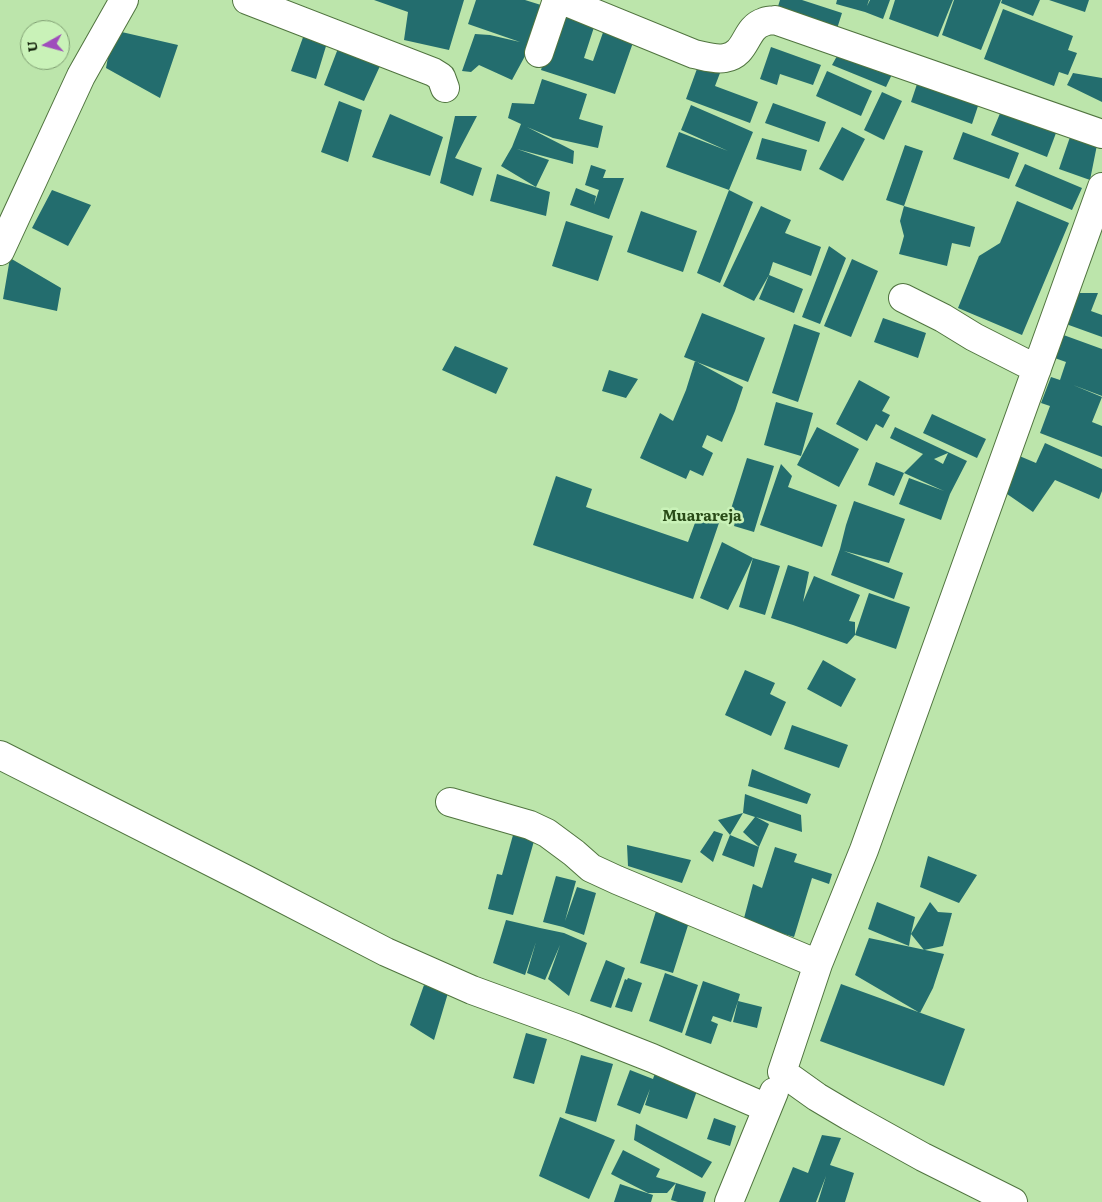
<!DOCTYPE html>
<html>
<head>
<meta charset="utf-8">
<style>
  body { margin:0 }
  #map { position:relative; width:1102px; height:1202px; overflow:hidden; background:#bce5ab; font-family:Literata,serif }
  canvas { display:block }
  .north { position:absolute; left:20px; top:20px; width:50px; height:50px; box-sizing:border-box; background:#c9f2b8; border:1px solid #7f9e72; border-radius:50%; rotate:263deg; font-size:14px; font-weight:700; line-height:20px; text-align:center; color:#11200a }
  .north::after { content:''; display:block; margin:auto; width:18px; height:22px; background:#9f4dbc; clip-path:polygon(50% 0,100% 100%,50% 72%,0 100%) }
</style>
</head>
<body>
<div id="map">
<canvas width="1102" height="1202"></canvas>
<div class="north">U</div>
</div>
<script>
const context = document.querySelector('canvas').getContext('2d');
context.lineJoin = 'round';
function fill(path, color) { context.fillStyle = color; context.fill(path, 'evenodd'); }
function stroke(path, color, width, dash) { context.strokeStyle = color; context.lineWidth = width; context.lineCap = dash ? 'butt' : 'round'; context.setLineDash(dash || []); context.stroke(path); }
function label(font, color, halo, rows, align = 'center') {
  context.font = font + ' Literata,serif'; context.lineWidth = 5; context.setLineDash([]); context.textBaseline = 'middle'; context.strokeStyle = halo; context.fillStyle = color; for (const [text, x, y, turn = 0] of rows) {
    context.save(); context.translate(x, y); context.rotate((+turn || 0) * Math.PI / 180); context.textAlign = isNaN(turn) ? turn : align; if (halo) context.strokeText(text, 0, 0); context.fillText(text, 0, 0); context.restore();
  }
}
fill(new Path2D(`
  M374,0H464L449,50L404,40L408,12Z
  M476,0H525L541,5L531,45L512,80L479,65L471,72L462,71L475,34L490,35L520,42L468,24Z
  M780,0H802L842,13L835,35L775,16Z
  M837,0H869L867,6L870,0H890L883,19L865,12L836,4Z
  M895,0H953L938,37L889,19Z
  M954,0H1001L981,50L942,35Z
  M1002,0H1040L1033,16L1001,3Z
  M1049,0H1089L1085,12Z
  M561,6L596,21L584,58L593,61L607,21L636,34L615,94L541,70Z
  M1003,9L1073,36L1068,50L1077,53L1068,75L1059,72L1054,86L984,59Z
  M307,26L330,33L316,79L291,71Z
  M113,30L178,45L160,98L106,68Z
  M342,38L385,55L364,101L324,85Z
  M771,47L821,65L813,85L780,74L777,85L760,79Z
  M842,47L895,68L886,87L832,65Z
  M698,66L720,73L715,86L758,102L750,123L686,99Z
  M827,71L872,91L861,116L816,96Z
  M921,72L982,94L972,124L911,102Z
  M1073,73L1102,78V102L1067,85Z
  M542,79L587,94L579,119L603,126L598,148L553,138L527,127L574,151L573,164L517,149L549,160L536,187L501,166L512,147L521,124L508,118L512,103L534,104Z
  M882,92L902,101L884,140L864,130Z
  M339,101L362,110L348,162L321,152Z
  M773,103L826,122L819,142L765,123Z
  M691,105L753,132L729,190L666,167L679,132L728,151L681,130Z
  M1001,111L1056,133L1047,157L991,135Z
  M390,114L443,137L430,176L372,157Z
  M455,116H477L455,158L482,168L473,196L440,183Z
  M842,127L865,139L843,181L819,169Z
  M963,132L1019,153L1009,179L953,159Z
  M1070,137L1098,140L1090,180L1059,169Z
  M762,138L807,150L801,171L756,159Z
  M905,145L923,151L904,206L886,200Z
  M1025,164L1082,188L1072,210L1015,186Z
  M591,165L606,170L603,178H624L609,219L570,205L576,188L596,196L594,205L599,190L585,185Z
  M497,174L550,192L546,216L490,201Z
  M52,190L91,205L68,246L32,228Z
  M729,190L753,202L720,283L697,273Z
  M1017,201L1069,223L1022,335L958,308L979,256L1000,243Z
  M761,206L791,220L785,233L821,247L811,276L773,262L769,275L754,301L723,286Z
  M904,206L975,227L970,247L952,243L947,266L899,254L904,236L900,221Z
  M641,211L697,231L683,272L627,252Z
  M566,221L613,236L598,281L552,266Z
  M829,246L846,258L820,324L802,317Z
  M10,258L61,288L57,311L3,299Z
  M852,259L878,271L851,337L824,326Z
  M769,275L803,289L794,313L759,299Z
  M1078,293H1098L1091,311L1102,315V337L1066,324Z
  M702,313L765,338L748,382L684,357Z
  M883,318L926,333L918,358L874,342Z
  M794,324L820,333L798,402L772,393Z
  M1058,333L1102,349V396L1073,385L1102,397L1092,422L1102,426V457L1040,433L1050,406L1041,403L1051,377L1060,380L1066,362L1049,356Z
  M455,346L508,368L496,394L442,370Z
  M695,361L743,387L735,411L722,442L707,435L702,447L713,453L703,476L690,470L686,479L640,458L660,413L673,421L686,390Z
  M609,370L638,379L626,398L602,391Z
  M859,380L890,397L882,411L890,415L883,428L876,424L867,441L836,424Z
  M776,402L813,413L801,456L764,445Z
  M932,414L986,439L977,458L923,433Z
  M817,427L859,449L839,487L797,465Z
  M895,427L967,461L950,494L941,520L899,504L909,478L944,491L904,473L923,454L890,438ZM948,453L943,464L934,459Z
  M1045,443L1102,469V491L1099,499L1055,480L1033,512L997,487L1010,452L1036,463Z
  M747,458L774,466L754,532L734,526L738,511L731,509Z
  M876,462L904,473L894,496L868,485Z
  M781,464L792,476L788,487L837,505L822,547L760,525Z
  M556,476L592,489L586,507L688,542L699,512L720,520L693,599L533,545Z
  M854,501L905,519L889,563L844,551L903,573L894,599L831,575L840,549L846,525Z
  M722,542L753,558L728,610L700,598Z
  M753,558L780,566L765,615L739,607Z
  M788,565L809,572L803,602L814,576L860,595L849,621L855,622V635L869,593L910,607L896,649L855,635L847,644L793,625L771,618Z
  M823,660L856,679L841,707L807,689Z
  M745,670L775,683L770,694L786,702L771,736L725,715Z
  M792,725L848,745L839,768L784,749Z
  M752,769L811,794L807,804L748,786Z
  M745,794L801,815L802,832L756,817L769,824L759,847L754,867L722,855L730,835L759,847L743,832L755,817L743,813Z
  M743,813L730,835L718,820Z
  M714,831L723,834L713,862L700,852Z
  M513,835L534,841L513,915L488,909L497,874L502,875Z
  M627,845L691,860L682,883L628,866Z
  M775,847L797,854L794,862L832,874L829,884L812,878L794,937L743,922L753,884L762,888Z
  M928,856L977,875L959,903L920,887Z
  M556,876L576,881L565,921L577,887L596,893L584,935L563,927L543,922Z
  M877,902L915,917L911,934L930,902L938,912L952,913L943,946L924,950L911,934L909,946L868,929Z
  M657,908L690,919L673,973L640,963Z
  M506,920L540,928L564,933L587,943L569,996L548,979L560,945L545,980L527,973L536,942L525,975L493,963Z
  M869,938L944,954L933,988L920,1013L855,975Z
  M606,960L625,968L611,1008L590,1001Z
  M665,973L698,985L682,1033L649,1021Z
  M628,978L642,983L632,1012L615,1007L625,979L627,980Z
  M703,981L740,994L738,1001L762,1007L757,1028L733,1022L738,1001L731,1022L713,1016L711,1021L718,1024L711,1044L685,1035Z
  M841,984L965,1029L944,1086L820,1041Z
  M424,985L448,993L434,1040L410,1025Z
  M526,1033L547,1039L534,1084L513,1078Z
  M581,1055L613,1064L596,1122L565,1113Z
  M630,1070L653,1079L655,1073L698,1088L687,1119L645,1105L650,1089L640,1114L617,1105Z
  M560,1117L615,1140L589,1199L539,1176Z
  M714,1118L736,1126L730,1146L707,1139Z
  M636,1124L712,1162L702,1178L634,1140Z
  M822,1135L841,1138L830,1165L854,1173L845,1202H818L826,1176L816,1202H779L793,1167L808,1173Z
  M623,1150L660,1169L656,1177L706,1192L703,1202H678L671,1200L676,1183L667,1193H648L611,1174Z
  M620,1184L653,1195L651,1202H614Z`), '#236d6e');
const minor = new Path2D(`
  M247,0L433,72L441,77L445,88
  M562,0L694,54C704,56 715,60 725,58C748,54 744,28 764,22C767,20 772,21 775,20L1102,134
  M539,53L557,0
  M0,251L81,76L124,0
  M903,298L943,318L974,337L1037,369
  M0,755L247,880L386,952L472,990L576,1028L652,1058L767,1108
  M450,802L530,825L547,833L574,853L591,868L617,880L818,964
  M729,1202L774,1092
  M1013,1202L923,1157L849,1116L817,1097L782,1072L818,964L864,850L1102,187`);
stroke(minor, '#50743f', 30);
stroke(minor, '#fff', 28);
label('bold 15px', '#294b17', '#c9f2b8', [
  ["Muarareja",702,517]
]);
</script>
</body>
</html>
